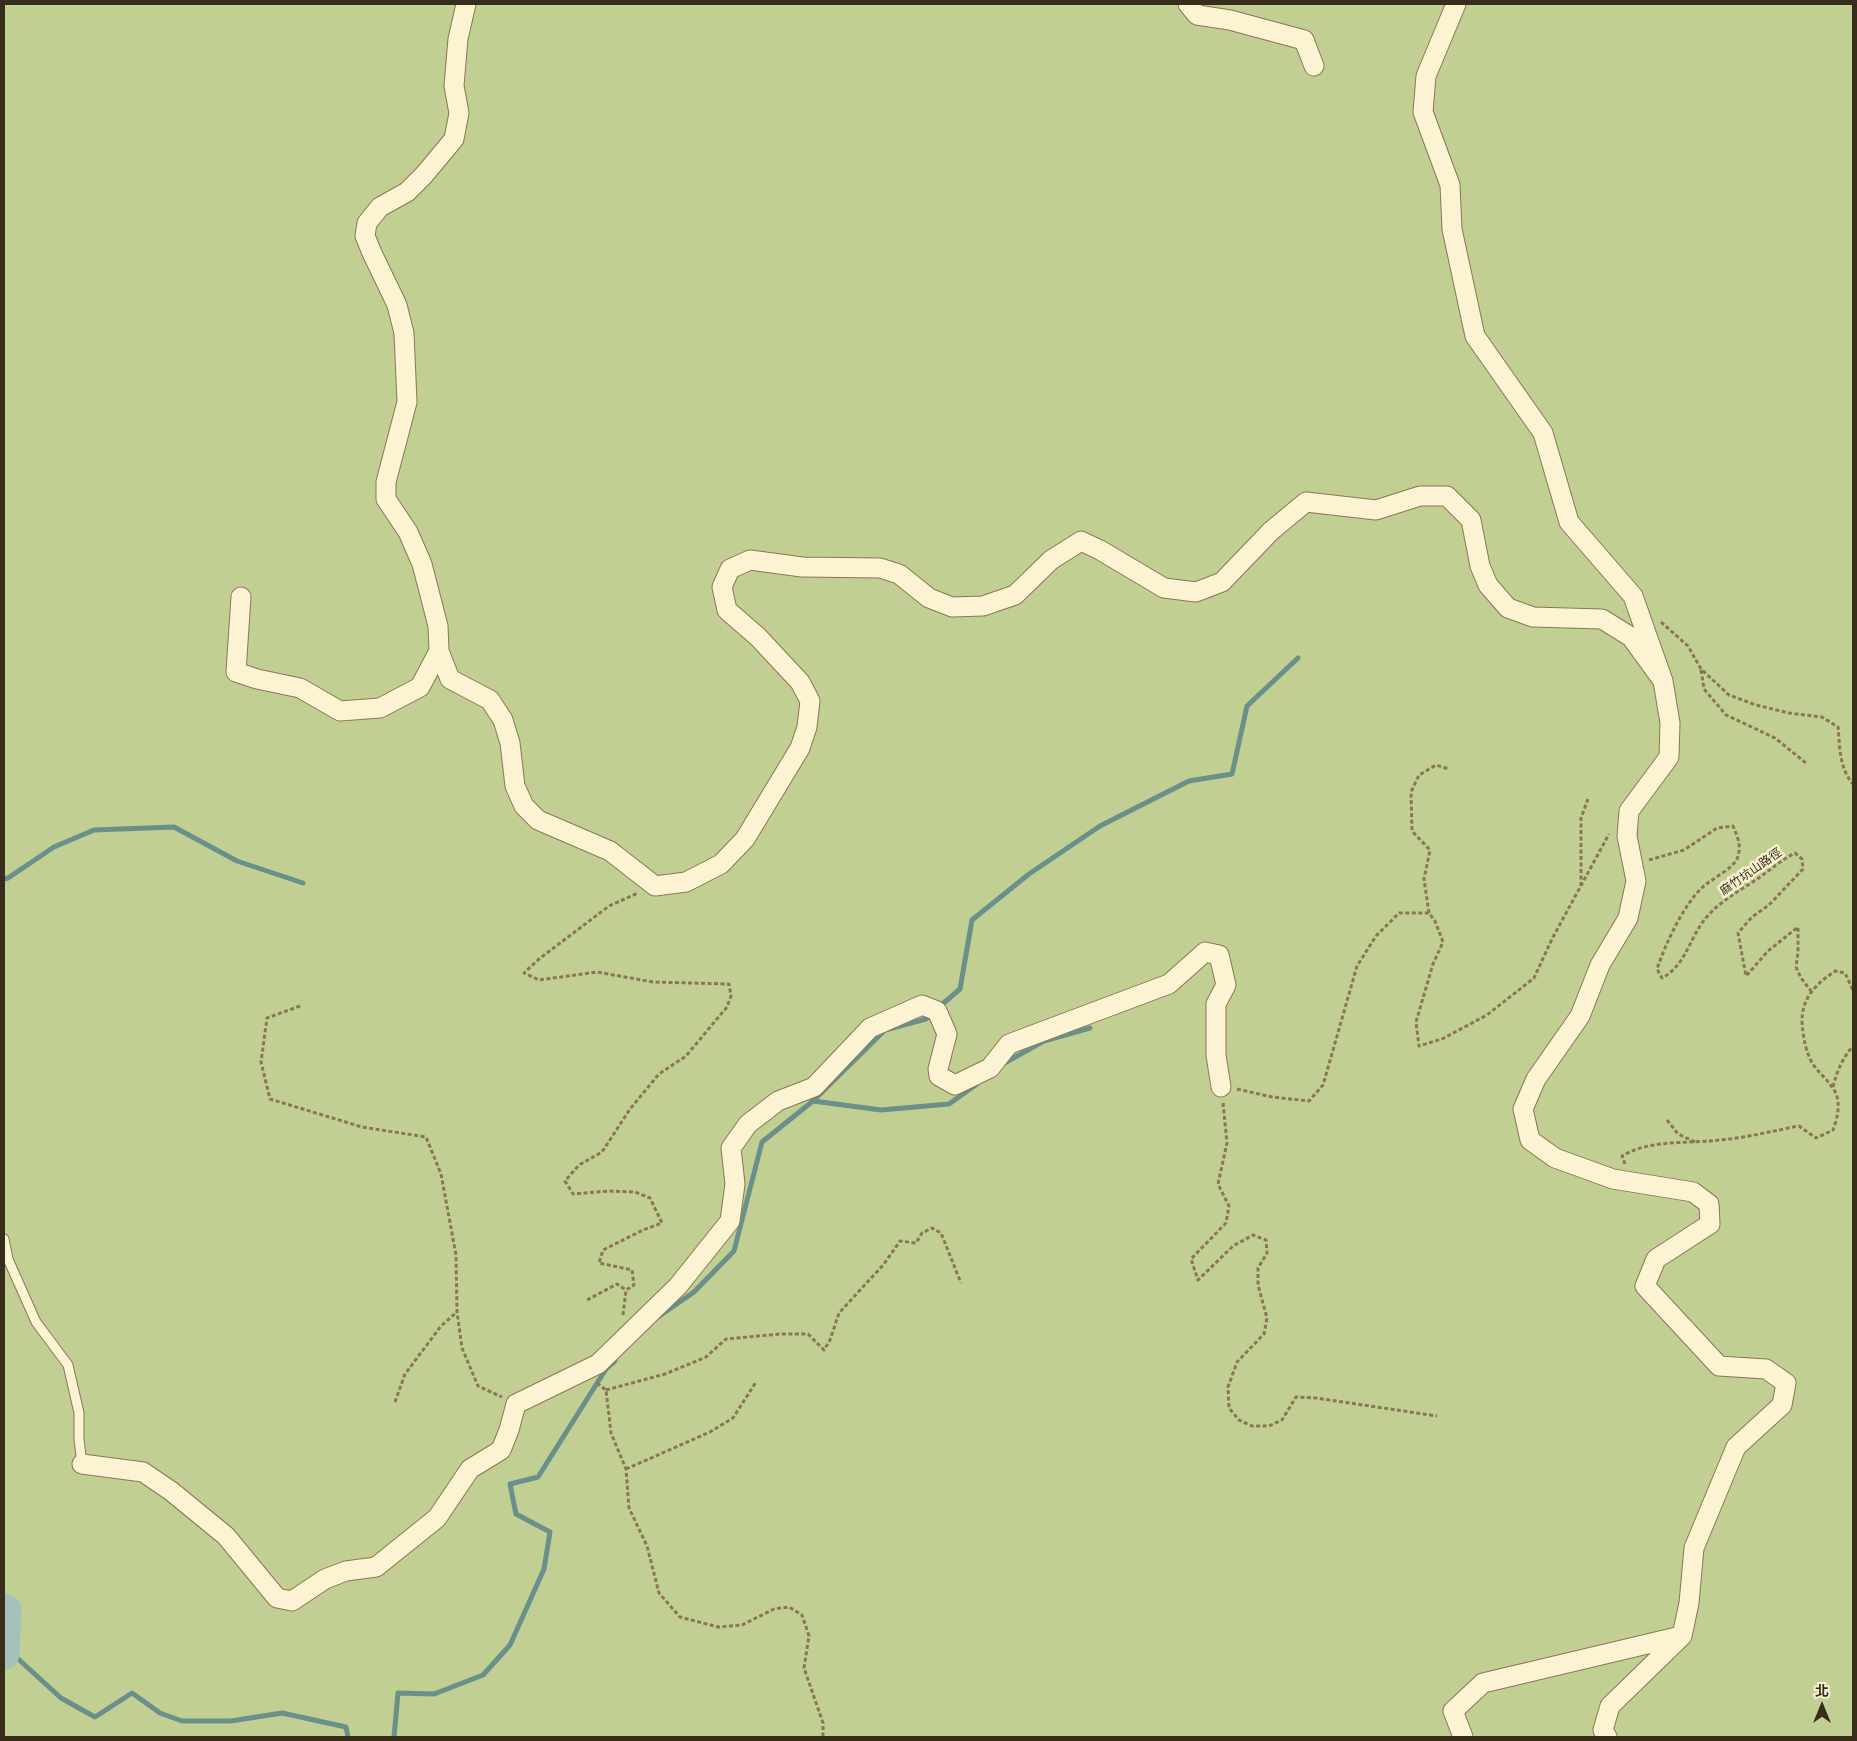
<!DOCTYPE html>
<html>
<head>
<meta charset="utf-8">
<style>
  body { margin:0 }
  #map { position:relative; width:1857px; height:1741px; overflow:hidden; background:#f0e6be; font-family:Lora,"Noto Sans TC",serif }
  canvas { display:block }
  .frame { position:absolute; inset:0; border:5px solid #382c1b; pointer-events:none }
  .north { position:absolute; left:1797px; top:1681px; width:50px; height:50px; -webkit-text-stroke:4px #f7efce; paint-order:stroke; rotate:0deg; font-size:14px; font-weight:700; line-height:20px; text-align:center; color:#382c1b }
  .north::after { content:''; display:block; margin:auto; width:18px; height:22px; background:#382c1b; clip-path:polygon(50% 0,100% 100%,50% 72%,0 100%) }
</style>
</head>
<body>
<div id="map">
<canvas width="1857" height="1741"></canvas>
<div class="frame"></div>
<div class="north">北</div>
</div>
<script>
const context = document.querySelector('canvas').getContext('2d');
context.lineJoin = 'round';
function fill(path, color) { context.fillStyle = color; context.fill(path, 'evenodd'); }
function stroke(path, color, width, dash) { context.strokeStyle = color; context.lineWidth = width; context.lineCap = dash ? 'butt' : 'round'; context.setLineDash(dash || []); context.stroke(path); }
function label(font, color, halo, rows, align = 'center') {
  context.font = font + ' Lora,"Noto Sans TC",serif'; context.lineWidth = 5; context.setLineDash([]); context.textBaseline = 'middle'; context.strokeStyle = halo; context.fillStyle = color; for (const [text, x, y, turn = 0] of rows) {
    context.save(); context.translate(x, y); context.rotate((+turn || 0) * Math.PI / 180); context.textAlign = isNaN(turn) ? turn : align; if (halo) context.strokeText(text, 0, 0); context.fillText(text, 0, 0); context.restore();
  }
}
fill(new Path2D(`
  M4,4H1853V1737H4Z`), '#c2cf92');
stroke(new Path2D(`
  M4,879L8,878L54,847L94,830L174,827L237,861L303,883
  M939,1007L960,989L972,920L1029,874L1100,826L1189,781L1232,774L1247,706L1298,658
  M1001,1065L1044,1041L1090,1028
  M813,1101L881,1110L949,1104L977,1084
  M658,1317L694,1292L734,1251L762,1142L813,1101L885,1030L926,1019L933,1013
  M4,1646L61,1698L95,1717L132,1693L160,1713L182,1721H231L282,1713L346,1727L348,1737
  M394,1737L398,1693L434,1694L483,1675L510,1645L544,1569L550,1532L516,1514L510,1484L538,1477L606,1369L615,1361`), '#69908a', 5);
stroke(new Path2D(`
  M4,1609L6,1610L4,1654`), '#a2c2bb', 31);
const lane = new Path2D(`
  M4,1239L8,1259L36,1322L68,1365L79,1413V1439L82,1464`);
const street = new Path2D(`
  M466,4L458,39L454,86L459,113L454,139L424,175L407,192L380,207L367,223L365,236L372,253L397,305L404,333L407,402L386,482V499L408,532L422,564L438,626L439,651L450,679L490,700L503,720L510,743L515,786L524,806L538,820L610,851L655,886L686,882L721,864L745,839L800,748L807,727L810,701L800,682L758,637L727,610L722,587L730,569L750,560L802,567L880,568L899,574L929,598L952,607L983,606L1015,595L1051,560L1081,541L1100,550L1164,588L1196,592L1222,582L1271,531L1306,502L1376,510L1420,496H1447L1471,520L1480,566L1488,585L1508,608L1533,617L1602,619L1631,637L1663,681
  M1188,4L1197,15L1230,20L1304,40L1314,66
  M1456,4L1426,76L1423,112L1450,185L1452,229L1475,336L1543,433L1569,522L1633,596L1663,681L1670,723L1669,757L1629,811L1627,836L1636,881L1628,918L1600,965L1580,1016L1536,1079L1523,1109L1530,1140L1555,1158L1613,1179L1693,1192L1709,1204L1710,1224L1656,1259L1645,1286L1719,1366L1766,1369L1786,1383L1782,1405L1736,1447L1694,1548L1689,1603L1682,1636L1610,1706L1603,1730L1607,1737
  M241,597L236,672L257,679L300,688L340,711L380,708L420,687L439,651
  M82,1464L143,1472L171,1491L226,1536L277,1598L292,1601L325,1579L346,1571L376,1567L437,1518L470,1469L501,1450L509,1430L516,1404L598,1364L678,1286L730,1221L735,1184L731,1148L748,1124L778,1101L814,1087L870,1028L922,1005L937,1011L947,1034L938,1069L939,1076L955,1085L990,1068L1009,1044L1169,984L1205,952L1219,955L1226,985L1216,1004V1055L1221,1087
  M1463,1737L1453,1711L1483,1683L1681,1636`);
stroke(lane, '#8a7656', 11);
stroke(street, '#8a7656', 21);
stroke(new Path2D(`
  M1661,622L1688,646L1701,669L1729,695L1756,705L1789,713L1822,717L1838,727C1840,747 1839,768 1853,784
  M1701,670L1704,689L1726,715L1775,738L1806,763
  M1649,860L1684,850L1717,828L1733,826C1738,838 1742,846 1737,859C1733,868 1712,879 1704,886C1684,903 1665,945 1657,969L1662,978C1686,965 1689,939 1705,919C1717,904 1734,894 1751,883C1766,874 1779,861 1795,853L1802,859L1803,869L1769,905L1752,917L1738,933L1746,976L1768,951L1798,927V952L1796,967L1801,978L1811,991
  M1581,886V818L1588,799
  M1429,913L1424,879L1430,850L1412,831L1411,792L1419,775L1436,765L1449,769
  M300,1006L267,1018L261,1062L270,1099L362,1127L426,1137L441,1174L456,1255L457,1312L462,1348L478,1386L502,1397
  M1833,1087C1837,1071 1842,1059 1853,1046
  M1237,1089L1272,1097L1309,1101L1323,1085L1357,966L1376,936L1399,913H1429L1435,921L1443,942L1433,964L1416,1022L1419,1046L1442,1039L1487,1015L1534,978L1552,939L1609,834
  M1223,1103L1227,1143L1218,1184L1229,1206L1226,1223L1191,1259L1198,1280L1233,1246L1253,1235L1266,1240L1267,1253L1258,1268V1285L1267,1318L1264,1334L1237,1362L1228,1387L1229,1408L1239,1420L1252,1426H1269L1282,1420L1296,1397L1316,1398L1437,1416
  M1667,1120L1678,1134L1695,1142
  M1625,1164L1622,1156C1650,1139 1688,1144 1719,1140C1746,1138 1772,1131 1799,1126L1816,1138L1833,1130C1838,1117 1842,1099 1832,1087C1826,1078 1818,1072 1812,1063C1808,1055 1805,1046 1804,1038C1797,1005 1809,989 1835,971L1845,973L1853,990
  M587,1300L617,1284L626,1290
  M623,1315L626,1290L634,1285L632,1270L599,1263L603,1250L643,1230L662,1223L650,1198L635,1192L610,1191L573,1194L565,1181L579,1165L602,1152L630,1109L659,1074L686,1056L727,1007L731,996L729,984L653,982L597,972L539,980L524,973L539,959L609,906L638,893
  M597,1383L606,1390L611,1433L626,1469L629,1508L647,1546L659,1593L680,1617L718,1627L742,1625L774,1609L789,1607L802,1615L809,1636L804,1668L823,1723V1737
  M606,1390L665,1374L706,1357L726,1339L780,1334H808L824,1350L830,1340L839,1313L884,1264L900,1241L916,1243L922,1233L932,1228L941,1233L961,1283
  M395,1402L405,1374L441,1326L457,1312
  M626,1469L710,1432L733,1418L756,1382`), '#8a7656', 3, [4, 2.5]);
stroke(lane, '#fbf3d2', 9);
stroke(street, '#fbf3d2', 19);
label('12px', '#382c1b', '#f7efce', [
  ["麻竹坑山路徑",1751,872,-35]
]);
</script>
</body>
</html>
